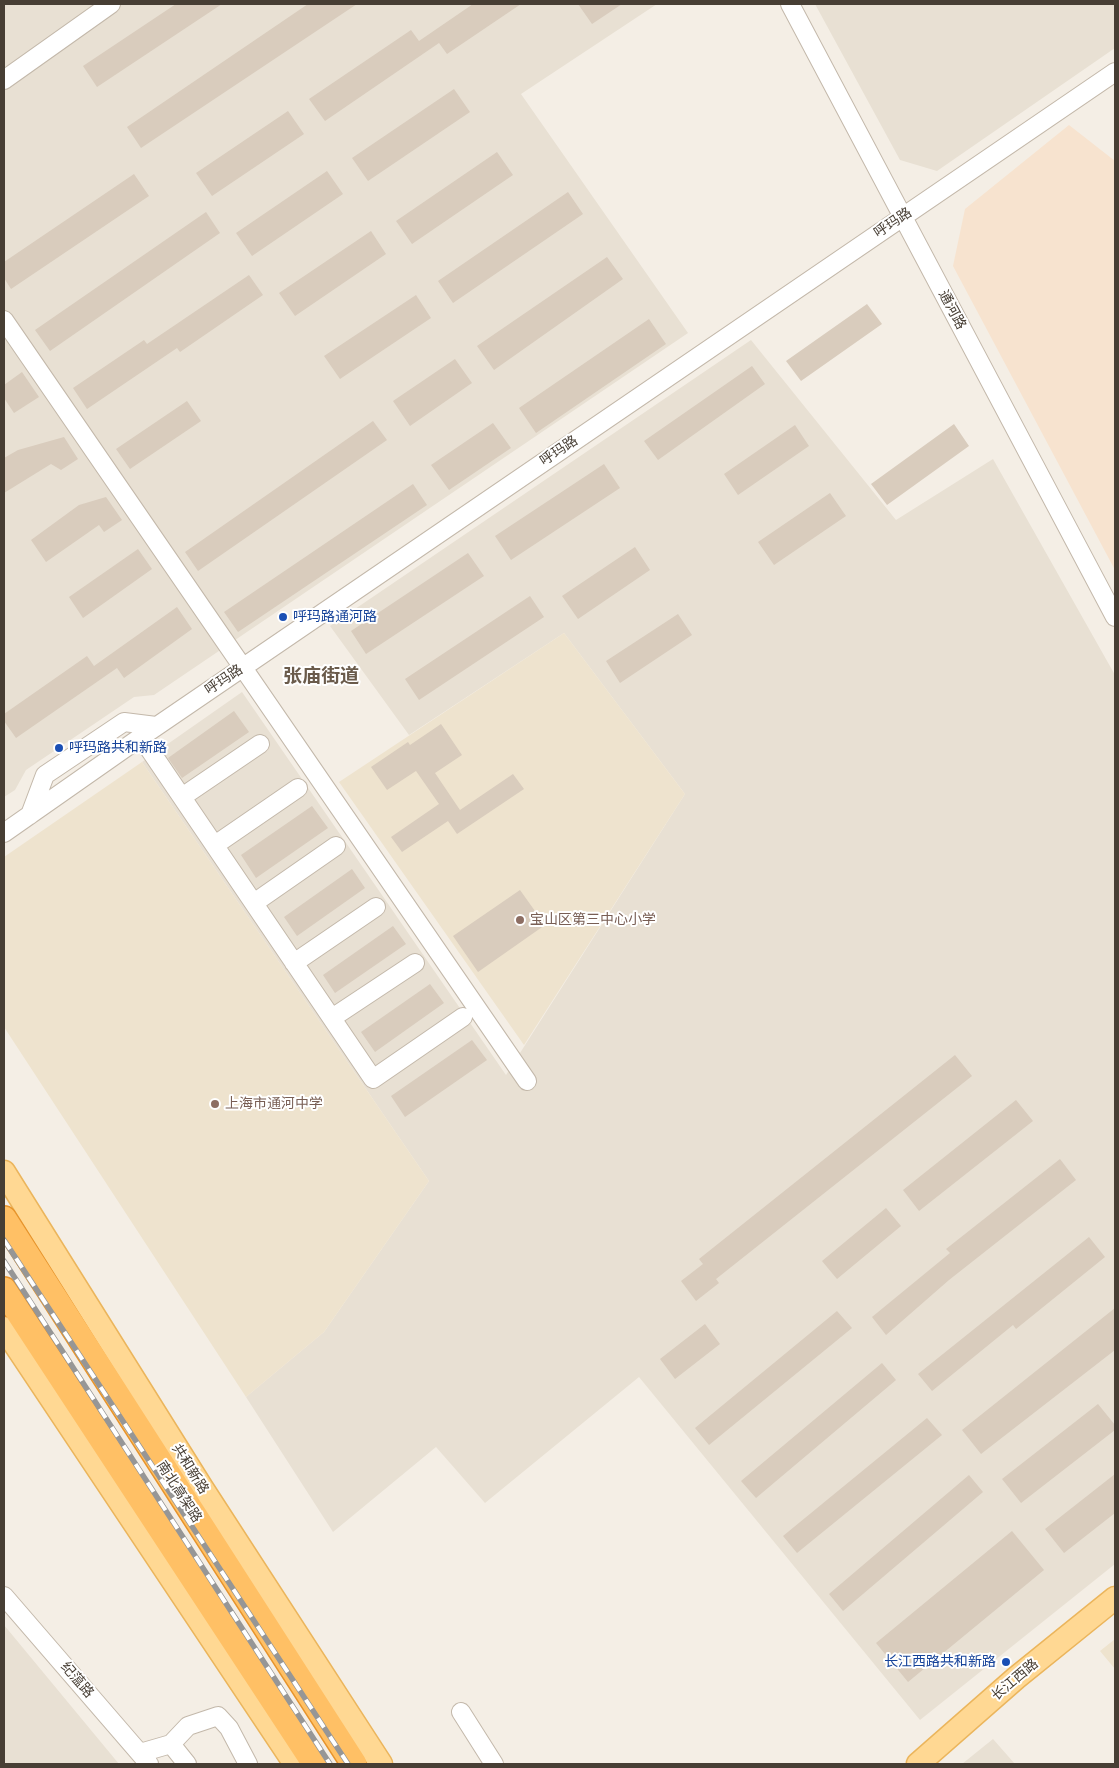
<!DOCTYPE html>
<html>
<head>
<meta charset="utf-8">
<style>
  body { margin:0 }
  #map { position:relative; width:1119px; height:1768px; overflow:hidden; background:#f4eee5; font-family:"PT Sans",sans-serif }
  canvas { display:block }
  .frame { position:absolute; inset:0; border:5px solid #473e34; pointer-events:none }
</style>
</head>
<body>
<div id="map">
<canvas width="1119" height="1768"></canvas>
<div class="frame"></div>
</div>
<script>
const context = document.querySelector('canvas').getContext('2d');
context.lineJoin = 'round';
function fill(path, color) { context.fillStyle = color; context.fill(path, 'evenodd'); }
function stroke(path, color, width, dash) { context.strokeStyle = color; context.lineWidth = width; context.lineCap = dash ? 'butt' : 'round'; context.setLineDash(dash || []); context.stroke(path); }
function label(font, color, halo, rows, align = 'center') {
  context.font = font + ' "PT Sans","Noto Sans SC",sans-serif'; context.lineWidth = 4; context.setLineDash([]); context.textBaseline = 'middle'; context.strokeStyle = halo; context.fillStyle = color; for (const [text, x, y, turn = 0] of rows) {
    context.save(); context.translate(x, y); context.rotate((+turn || 0) * Math.PI / 180); context.textAlign = isNaN(turn) ? turn : align; if (halo) context.strokeText(text, 0, 0); context.fillText(text, 0, 0); context.restore();
  }
}
fill(new Path2D(`
  M4,4H657L521,94L688,333L154,695L134,697L26,770L15,790L4,797Z
  M815,4H1115V48L937,171L900,160Z
  M751,340L896,520L993,459L1115,675V1564L920,1720L639,1377L485,1503L436,1447L333,1532L246,1397L324,1332L429,1181L142,762L242,692L506,1075L685,794L564,633L409,735L330,626Z
  M4,1625L119,1764H4Z
  M993,1739L1015,1764H962Z`), '#e8e0d3');
fill(new Path2D(`
  M1069,125L1115,161V570L953,266L965,209Z`), '#f7e3cf');
fill(new Path2D(`
  M564,633L685,794L524,1045L339,782Z
  M142,762L429,1181L324,1332L246,1397L4,1027V857Z
  M1115,1639V1669L1100,1651Z`), '#eee3ce');
fill(new Path2D(`
  M176,4H222L97,87L83,66Z
  M308,4H357L141,148L127,127Z
  M473,4H521L447,54L439,43L325,121L309,99L411,30L419,41Z
  M578,4H622L592,24Z
  M454,89L470,112L368,181L352,158Z
  M288,111L304,134L212,196L196,173Z
  M497,152L513,175L412,244L396,221Z
  M327,171L343,194L252,256L236,233Z
  M134,174L149,196L11,289L4,278V262Z
  M568,192L583,214L453,303L438,281Z
  M206,212L220,233L50,351L35,330Z
  M371,231L386,254L295,316L279,293Z
  M607,257L623,279L494,370L477,346Z
  M249,275L263,295L180,352L177,348L87,409L73,388L144,340L147,344Z
  M416,295L431,318L340,379L324,356Z
  M867,304L882,324L801,381L786,361Z
  M649,319L666,344L536,433L519,408Z
  M455,359L472,383L410,426L393,401Z
  M752,366L765,384L658,460L644,441Z
  M22,372L39,397L14,413L4,398V385Z
  M187,401L201,421L130,469L116,449Z
  M373,421L387,440L198,571L185,552Z
  M493,423L511,448L449,490L431,465Z
  M954,424L969,446L887,505L871,484Z
  M795,425L809,446L738,495L724,474Z
  M64,437L78,459L61,470L51,464L4,493V458L18,450Z
  M604,464L620,488L511,560L495,536Z
  M413,484L427,505L238,632L224,612Z
  M830,493L846,516L774,565L758,542Z
  M106,497L122,520L104,532L99,525L46,562L31,540L79,505Z
  M635,547L650,570L578,619L562,596Z
  M138,549L152,569L83,618L69,597Z
  M468,553L484,576L366,654L351,631Z
  M530,596L544,617L419,700L405,679Z
  M177,607L192,629L124,678L117,668L16,738L4,721V714L87,656L94,666Z
  M678,614L692,635L620,683L606,661Z
  M234,711L249,732L182,778L168,758Z
  M441,724L462,755L435,773L460,810L513,774L524,789L457,834L448,821L402,852L391,837L439,804L416,771L387,790L371,767L408,742L410,745Z
  M312,806L328,828L256,878L241,855Z
  M352,869L365,888L297,936L284,917Z
  M520,890L545,925L478,972L453,936Z
  M393,926L406,944L335,993L323,975Z
  M430,984L444,1003L375,1052L361,1032Z
  M472,1040L487,1060L405,1117L391,1096Z
  M955,1055L972,1076L716,1279L719,1283L696,1301L681,1281L703,1264L699,1259Z
  M1016,1100L1033,1121L919,1211L903,1190Z
  M1060,1159L1076,1180L949,1280L886,1335L872,1317L950,1253L946,1249Z
  M886,1208L901,1226L837,1279L822,1261Z
  M1089,1237L1105,1257L1016,1329L1013,1325L932,1391L918,1374Z
  M1115,1308V1350L981,1454L962,1430Z
  M837,1311L852,1328L709,1445L695,1428Z
  M705,1324L720,1344L675,1379L660,1359Z
  M882,1363L896,1380L756,1498L741,1481Z
  M1098,1404L1115,1425V1430L1021,1503L1002,1479Z
  M927,1418L942,1435L797,1553L783,1536Z
  M1115,1474V1513L1064,1553L1045,1529Z
  M969,1475L983,1492L843,1611L829,1594Z
  M1012,1531L1044,1570L908,1682L876,1643Z`), '#d9ccbd');
const minor = new Path2D(`
  M790,4L1115,617
  M4,80L111,4
  M4,320L527,1081
  M141,737L373,1079L463,1017
  M182,797L260,744
  M30,815L45,775L124,722L156,726
  M4,833L141,737L1115,72
  M215,845L298,788
  M254,903L336,846
  M294,963L376,907
  M332,1018L415,963
  M4,1596L149,1764
  M461,1712L494,1764
  M171,1744L187,1764
  M140,1753L171,1744L188,1726L218,1716L229,1728L248,1764`);
const major = new Path2D(`
  M4,1172L202,1488L381,1764
  M4,1328L295,1764
  M918,1764L1016,1678L1115,1598`);
const highway = new Path2D(`
  M4,1219L354,1764
  M4,1290L315,1764`);
stroke(minor, '#c3b8aa', 20);
stroke(major, '#ebb55c', 25);
stroke(highway, '#e7942c', 28);
stroke(minor, '#fff', 18);
stroke(major, '#ffd893', 22);
stroke(highway, '#ffc065', 25);
const rail = new Path2D(`
  M4,1240L348,1764
  M4,1261L330,1764`);
stroke(rail, '#969696', 5.5);
stroke(rail, '#fff', 4, [11]);
for (const [x, y, r, color] of [
  [283,617,5,"#1a4fb4"],
  [59,748,5,"#1a4fb4"],
  [520,920,5,"#8d6e63"],
  [215,1104,5,"#8d6e63"],
  [1006,1662,5,"#1a4fb4"]
]) { const dot = new Path2D(); dot.arc(x, y, r, 0, 2 * Math.PI); context.fillStyle = color; context.fill(dot); stroke(dot, '#fff', 2); }
label('14px', '#473e34', '#fff', [
  ["呼玛路",893,223,-34],
  ["通河路",952,310,62],
  ["呼玛路",559,451,-34],
  ["呼玛路",224,680,-34],
  ["共和新路",190,1469,58],
  ["南北高架路",179,1492,57],
  ["纪蕰路",77,1680,49],
  ["长江西路",1015,1680,-40]
]);
label('14px', '#164399', '#fff', [
  ["呼玛路通河路",293,617],
  ["呼玛路共和新路",69,748],
  ["长江西路共和新路",996,1662,"right"]
], 'left');
label('14px', '#785e54', '#fff', [
  ["宝山区第三中心小学",530,920],
  ["上海市通河中学",225,1104]
], 'left');
label('bold 19px', '#6a5b4b', '#fff', [
  ["张庙街道",321,677]
]);
</script>
</body>
</html>
